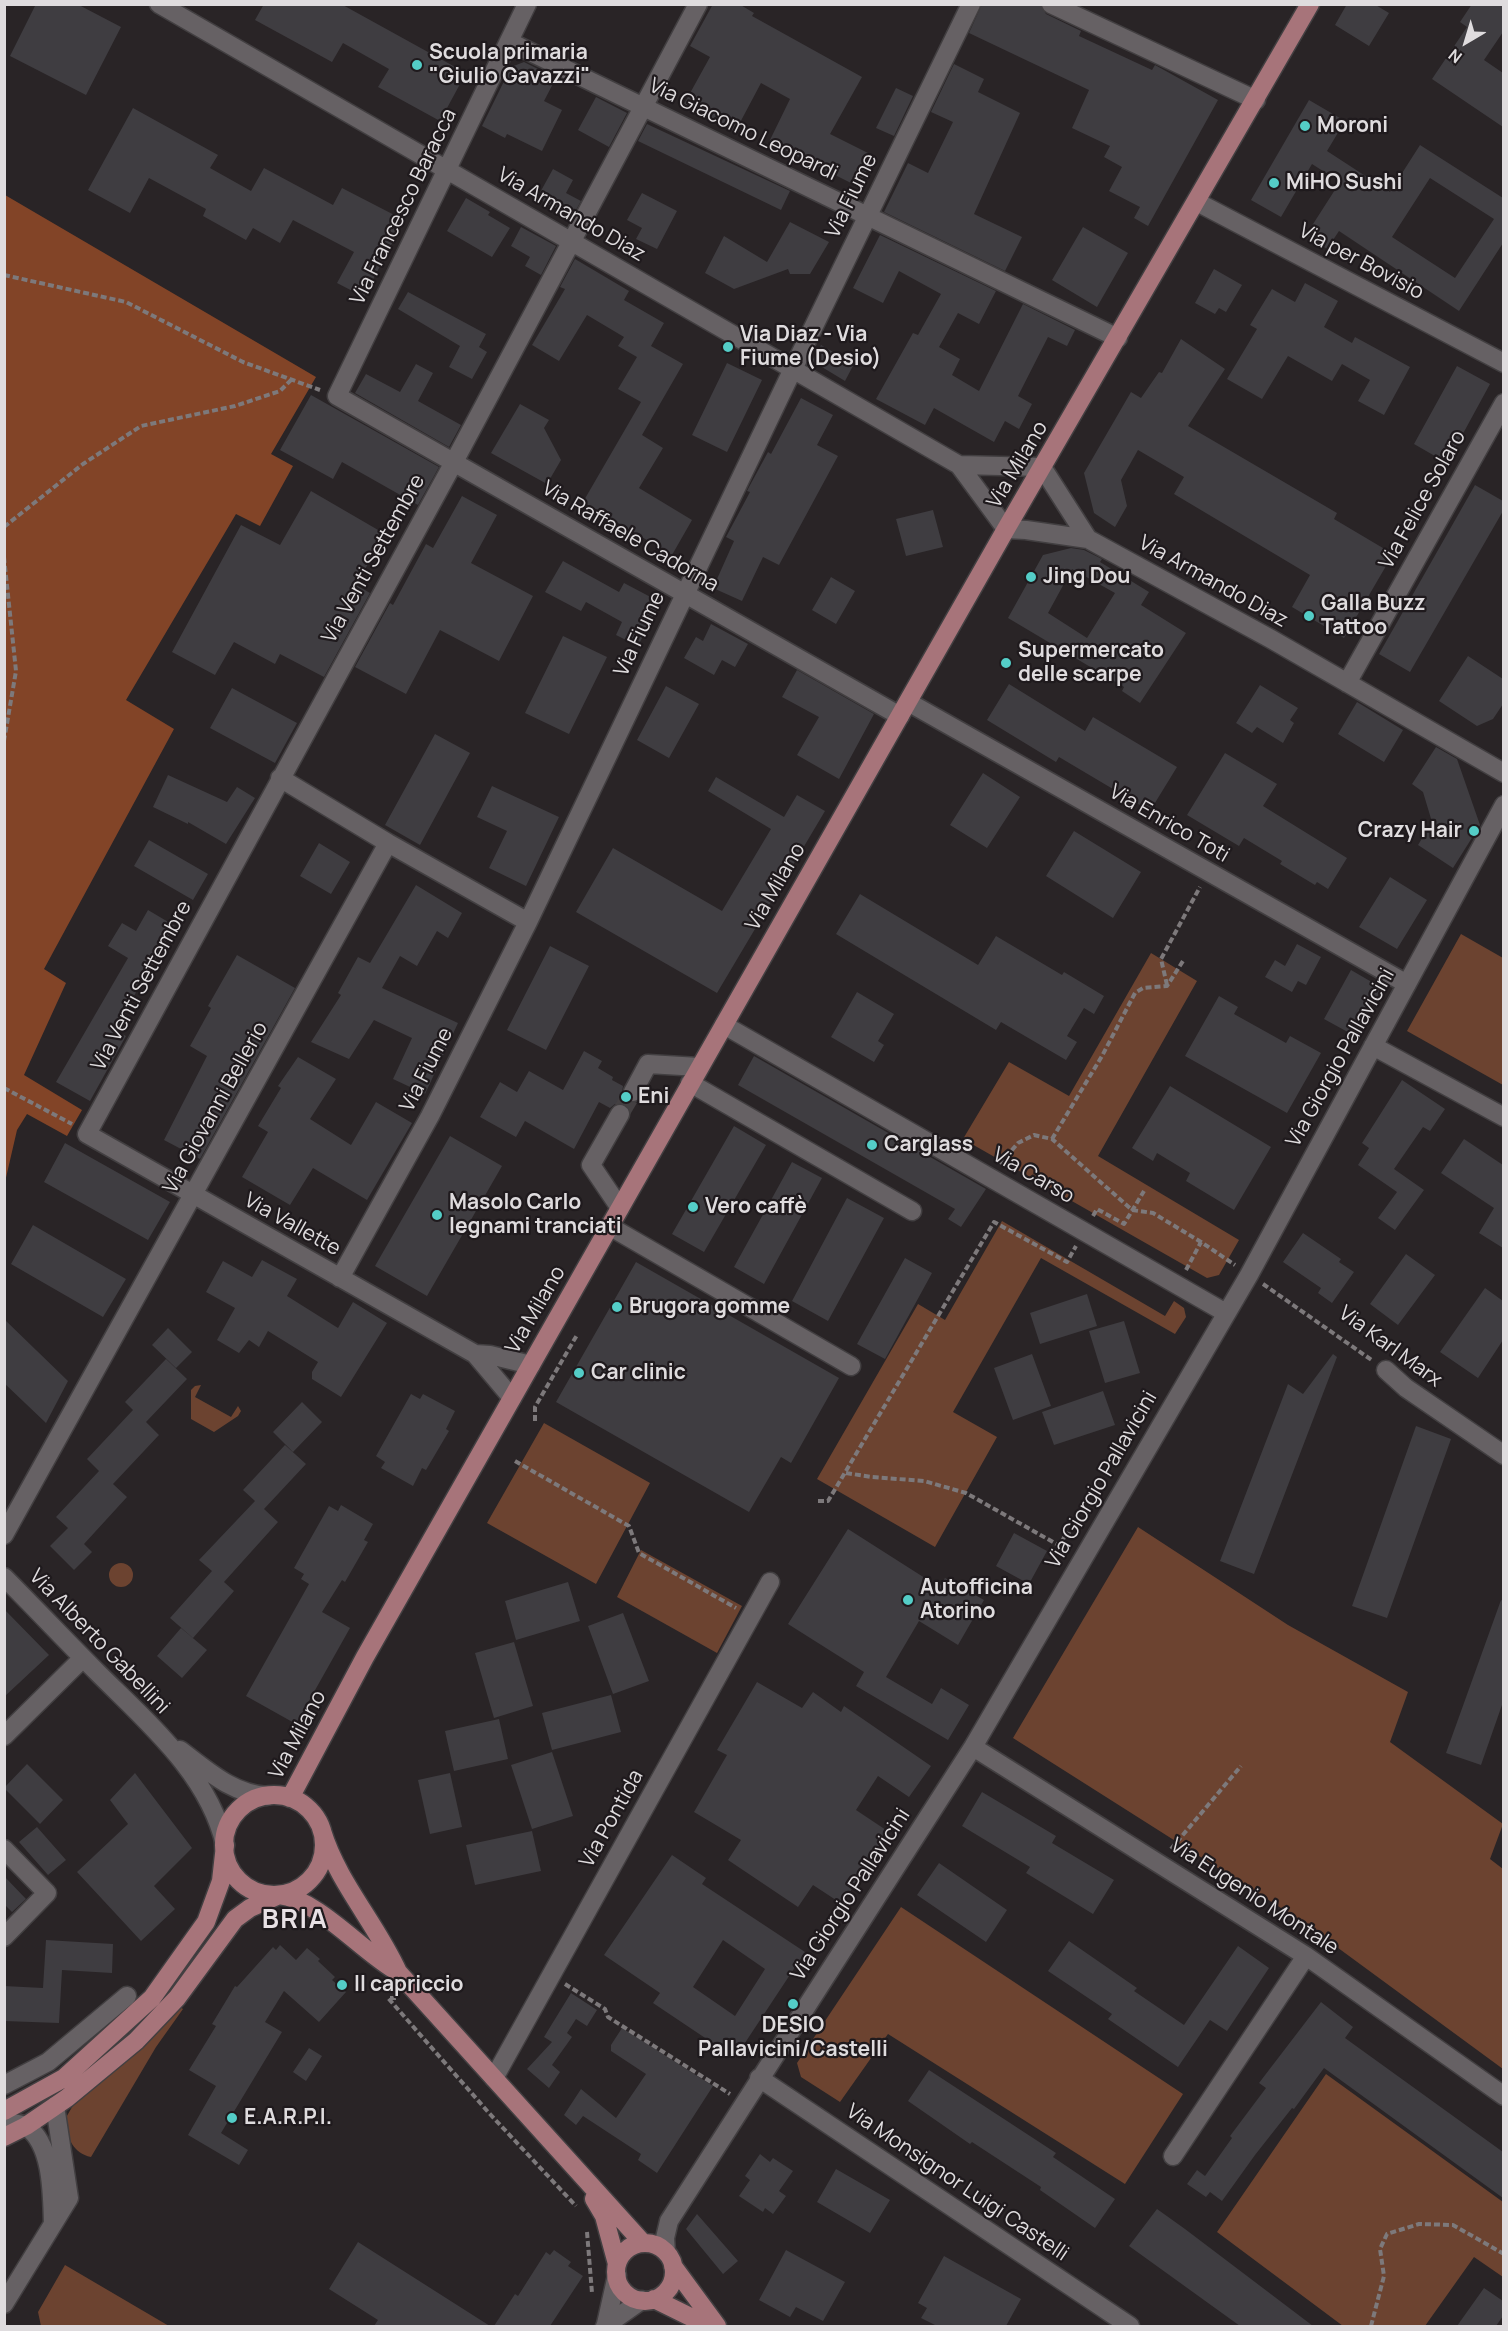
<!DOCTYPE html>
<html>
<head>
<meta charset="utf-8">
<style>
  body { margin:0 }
  #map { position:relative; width:1508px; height:2331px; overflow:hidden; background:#292426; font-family:Manrope,sans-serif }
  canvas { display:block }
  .frame { position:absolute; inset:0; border:6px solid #dfdcde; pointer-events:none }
  .north { position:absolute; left:1436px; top:12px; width:60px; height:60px; -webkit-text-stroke:4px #1f1a1d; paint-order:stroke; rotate:218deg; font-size:16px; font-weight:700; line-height:24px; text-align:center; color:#dfdcde }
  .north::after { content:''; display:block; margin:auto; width:21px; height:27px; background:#dfdcde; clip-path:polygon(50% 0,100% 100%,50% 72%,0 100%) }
</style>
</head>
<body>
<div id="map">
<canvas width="1508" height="2331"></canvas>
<div class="frame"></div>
<div class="north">N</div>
</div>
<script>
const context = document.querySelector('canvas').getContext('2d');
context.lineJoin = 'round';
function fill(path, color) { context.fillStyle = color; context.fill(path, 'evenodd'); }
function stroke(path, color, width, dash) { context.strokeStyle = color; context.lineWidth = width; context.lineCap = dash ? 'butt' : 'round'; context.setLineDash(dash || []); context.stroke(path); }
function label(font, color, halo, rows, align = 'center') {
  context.font = font + ' Manrope,sans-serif'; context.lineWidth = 4.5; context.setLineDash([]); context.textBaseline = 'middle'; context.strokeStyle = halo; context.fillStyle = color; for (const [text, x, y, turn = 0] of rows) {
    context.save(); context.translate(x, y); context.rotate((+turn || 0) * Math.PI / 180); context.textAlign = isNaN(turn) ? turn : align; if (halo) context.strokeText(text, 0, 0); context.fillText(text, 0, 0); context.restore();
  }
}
fill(new Path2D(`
  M1461,934L1503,958V1085L1407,1031Z
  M1151,953L1197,981L1098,1156L1239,1240L1219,1275L1207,1278L963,1139L1009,1062L1069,1096Z
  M1002,1221L1165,1316L1174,1301L1184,1308L1186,1317L1175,1334L1041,1258L953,1412L997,1437L935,1547L817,1479L918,1304L945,1320Z
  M201,1385L195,1397L231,1417L238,1406L241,1411L238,1416L214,1432L191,1419V1390L195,1386Z
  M544,1423L650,1483L596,1584L487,1523Z
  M1138,1527L1288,1625L1408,1692L1390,1742L1503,1824L1490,1859L1503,1869V2069L1300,1920L1013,1738Z
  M641,1550L742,1606L717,1653L617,1597Z
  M109 1575a12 12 0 1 1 24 0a12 12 0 1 1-24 0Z
  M901,1907L1183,2094L1125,2184L888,2034L840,2102L801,2077L797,2063Z
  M179,2006L183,2009L156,2047L91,2157C73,2153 68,2139 64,2121L75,2102Z
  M1326,2074L1503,2202V2277L1474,2257L1425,2326H1343L1217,2232Z
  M65,2265L169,2326H41L38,2312Z`), '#6c4330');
fill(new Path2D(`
  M5,195L316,377L271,454L293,466L260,526L236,514L126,700L174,729L44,969L66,983L24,1075L82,1110L67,1136L27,1114L17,1130L5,1182Z`), '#824427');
fill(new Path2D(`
  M36,4H77L121,27L86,95L10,56Z
  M264,4H341L466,73L440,121L378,87L389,69L343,43L332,62L255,20Z
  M713,4H739L754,13L752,16L862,77L830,134L874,156L859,187L769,142L790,99L761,83L735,132L684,104L710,57L690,46Z
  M982,4H1040L1046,14L1081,31L1079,36L1152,70L1155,65L1218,100L1148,226L1134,218L1140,207L1109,191L1122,167L1104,157L1110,146L1072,128L1089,90L969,33Z
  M1347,4H1374L1389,13L1369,46L1335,25Z
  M1472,4H1503V32L1484,60L1503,73V127L1432,79L1467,27L1460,22Z
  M524,62L556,78L544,101L562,110L542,151L507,134L505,138L482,126L511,67Z
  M954,64L984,79L978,92L1020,113L974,214L1022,237L1005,271L884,212L908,163L928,173L953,122L931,112Z
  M896,88L913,96L894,136L876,128Z
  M596,97L627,113L609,147L578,130Z
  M1309,100L1345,121L1327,151L1390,192L1420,145L1503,198V243L1459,311L1339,231L1327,249L1306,235L1340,182L1312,164L1281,217L1251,200ZM1430,178L1494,219L1455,278L1392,237Z
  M133,108L218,155L210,168L251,191L264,168L333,205L342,188L404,220L364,297L337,283L354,252L293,220L280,243L253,228L246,240L203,216L206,209L149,178L130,213L88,190Z
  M647,124L790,191L781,210L638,141Z
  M553,169L573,180L566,193L581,201L572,217L537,198Z
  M642,193L677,211L657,249L636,239L642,228L627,220Z
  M466,198L490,212L488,215L510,228L492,257L447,231Z
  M790,222L829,242L810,274H790L788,269L734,289L705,273L724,236L767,262Z
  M521,227L556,246L541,275L525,266L530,257L511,246Z
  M1083,227L1128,253L1097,307L1052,280Z
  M880,235L996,291L979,324L958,313L939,347L960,359L952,375L979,391L1023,304L1075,330L1067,346L1048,337L1018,396L1032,404L1019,429L1005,421L994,442L934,408L925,425L876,399L913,333L918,335L941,294L899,271L883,303L853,288Z
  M575,259L629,291L624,300L664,323L651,346L683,364L642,435L663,448L639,488L692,520L672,555L583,502L641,402L618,389L637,357L618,346L624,337L587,315L559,361L532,345L565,289L560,287Z
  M1214,269L1242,285L1226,312L1219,308L1215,314L1195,303Z
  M1305,283L1338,301L1324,327L1352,343L1355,337L1410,367L1384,415L1358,401L1370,380L1342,364L1332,381L1288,356L1262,399L1227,379L1257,329L1250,325L1272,289L1295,302Z
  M408,292L486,334L479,347L487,352L472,379L449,367L460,346L398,309Z
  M1181,339L1225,369L1188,426L1337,513L1334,519L1393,554L1344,638L1292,607L1310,575L1174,494L1184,477L1138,450L1121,480L1127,506L1115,527L1094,513L1084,473L1131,392L1141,398L1159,372L1162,373Z
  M821,345L854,364L845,381L812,361Z
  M727,363L762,380L727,452L692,435Z
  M416,364L433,373L418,401L461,425L449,447L355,393L366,374L400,392Z
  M1457,366L1490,384L1447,463L1414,444Z
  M311,395L439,467L418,505L342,462L333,479L280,450Z
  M801,398L833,415L817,445L838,456L779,565L763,557L742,601L713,588L734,541L726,537L750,492L747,491L749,487L768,452L771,454Z
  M520,404L549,420L544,428L561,460L547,484L491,453Z
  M1475,485L1503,501V511L1410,672L1379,654Z
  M311,491L385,534L356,585L370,593L324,677L280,654L275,664L234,642L215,675L172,652L241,525L280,545Z
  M462,496L497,515L471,563L533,596L499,661L440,630L406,694L355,667L390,603L393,605L426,544L433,548Z
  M933,510L943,547L906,556L896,519Z
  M1071,548L1084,550L1102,559L1100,562L1149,592L1141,605L1186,633L1140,703L1122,691L1124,687L1008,618L1043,555ZM1072,569L1115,593L1087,638L1048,613Z
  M563,561L619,592L624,583L660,602L638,646L616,635L622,622L586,602L581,611L545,592Z
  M831,577L855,591L836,624L812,610Z
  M711,624L748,644L735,667L722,660L714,675L684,658L696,637L703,641Z
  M563,636L607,657L569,734L525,713Z
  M1468,656L1503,679V704L1493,719L1477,726L1439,701Z
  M797,670L874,714L839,779L797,755L819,717L782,697Z
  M1009,684L1085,731L1093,717L1177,767L1150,811L1059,757L1056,762L987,720Z
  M1260,685L1298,708L1290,720L1294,723L1283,743L1257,727L1252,733L1236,723Z
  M666,686L699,704L669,758L637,740Z
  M232,688L297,723L275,763L210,728Z
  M1357,702L1403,730L1384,762L1338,734Z
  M435,734L470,753L420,845L385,825Z
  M1436,747L1457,759L1480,825L1453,868L1418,845L1432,822L1423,792L1412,784Z
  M1225,753L1277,784L1263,806L1347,858L1328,889L1317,882L1315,885L1280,864L1282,861L1244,838L1239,846L1187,815Z
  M983,773L1020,797L987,848L950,825Z
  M168,775L227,802L237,787L255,798L226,844L188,822V824L153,807Z
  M716,777L784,817L797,795L825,811L717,993L576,912L613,848L722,911L771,829L708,791Z
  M492,786L559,817L526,886L489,868L507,831L477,817Z
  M1074,831L1141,872L1113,918L1046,876Z
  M149,840L208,874L193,900L134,866Z
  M319,843L350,862L331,894L300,876Z
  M1390,877L1427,900L1397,949L1359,927Z
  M416,885L462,913L448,938L437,931L417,966L400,956L382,988L458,1023L425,1094L393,1079L412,1038L374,1020L349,1059L311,1042L341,995L338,993L358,957L370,963Z
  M860,894L978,965L996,936L1062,975L1064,972L1104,996L1094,1014L1084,1008L1067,1036L1077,1042L1066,1060L1001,1022L996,1030L836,934Z
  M148,910L175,926L114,1030L126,1036L90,1101L56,1082L128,958L108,946L122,923L136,931Z
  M1297,944L1321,957L1306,985L1298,981L1292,992L1265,977L1275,960L1285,966Z
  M550,946L589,966L546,1050L507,1030Z
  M237,955L295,988L200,1159L164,1140L207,1056L190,1046L211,1008L208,1006Z
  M1351,970L1382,988L1355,1036L1324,1019Z
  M857,992L894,1014L878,1041L884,1045L874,1062L831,1037Z
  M1219,996L1238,1007L1234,1014L1286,1043L1290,1036L1321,1053L1287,1113L1185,1056Z
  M584,1051L602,1061L598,1068L613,1077L612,1080L623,1086L622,1093L624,1098L628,1102L635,1103L630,1111L625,1104H615L610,1108L599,1102L574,1149L525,1121L516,1137L480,1117L500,1082L517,1092L529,1071L563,1090Z
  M754,1056L986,1189L961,1227L948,1219L955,1209L738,1085Z
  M298,1057L336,1079L310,1119L351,1145L376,1102L412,1123L367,1200L313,1168L290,1205L242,1177L268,1132L258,1126L281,1088L278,1086Z
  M1402,1080L1445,1109L1430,1131L1423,1127L1394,1169L1424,1190L1395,1230L1378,1218L1397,1192L1358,1165L1369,1148L1362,1143Z
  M1170,1086L1271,1147L1234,1210L1186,1181L1190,1173L1157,1153L1153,1161L1132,1148Z
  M734,1126L766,1145L704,1252L672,1234Z
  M450,1136L502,1166L427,1296L375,1266Z
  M1464,1139L1503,1165V1248L1479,1233L1494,1208L1441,1173Z
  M65,1143L170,1202L148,1240L44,1182Z
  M792,1162L822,1178L764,1284L734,1267Z
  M847,1198L884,1218L828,1321L792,1301Z
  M33,1225L126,1279L103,1317L11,1264Z
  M1303,1233L1341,1259L1339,1262L1354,1272L1332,1303L1318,1293L1321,1288L1283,1262Z
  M1406,1254L1435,1275L1398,1325L1370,1304Z
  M905,1258L932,1273L885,1359L857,1344Z
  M262,1260L297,1279L287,1296L338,1328L353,1302L387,1323L341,1397L312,1379V1372L318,1362L268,1331L259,1347L249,1340L239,1353L217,1340L235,1308L206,1292L223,1261L252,1277Z
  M636,1262L839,1378L791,1463L781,1457L749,1512L556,1402Z
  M1485,1288L1503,1301V1340L1478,1378L1440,1352Z
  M1087,1294L1097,1326L1040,1344L1030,1313Z
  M4,1319L68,1381L46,1423L4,1383Z
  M1124,1321L1140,1373L1105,1383L1089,1331Z
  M168,1328L192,1352L176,1368L152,1345Z
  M1032,1354L1051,1406L1013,1420L994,1368Z
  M1333,1354L1337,1357L1254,1574L1220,1561L1288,1384L1303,1394Z
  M166,1359L187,1379L146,1422L159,1435L113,1484L127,1497L84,1544L92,1552L74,1570L50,1546L68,1528L56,1517L99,1471L87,1459L133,1410L125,1402Z
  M1103,1391L1115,1425L1054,1445L1042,1412Z
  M411,1394L420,1399L423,1394L455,1411L446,1429L449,1431L426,1470L422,1468L413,1486L381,1468L385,1462L376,1456Z
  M302,1402L322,1422L293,1452L273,1432Z
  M1416,1426L1451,1439L1387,1618L1352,1606Z
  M285,1445L306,1464L264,1509L278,1522L224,1582L234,1591L193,1638L170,1618L212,1571L199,1560L255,1501L243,1490Z
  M341,1505L373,1524L364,1540L368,1542L345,1582L342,1580L322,1612L350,1628L296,1724L246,1696L309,1584L301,1579L304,1574L294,1568L329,1506L338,1511Z
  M848,1529L939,1587L945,1578L984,1600L958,1645L919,1621L886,1677L932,1704L941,1688L969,1705L948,1740L856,1686L864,1672L788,1624Z
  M1014,1533L1047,1551L1029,1584L996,1566Z
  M568,1582L580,1621L516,1640L505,1601Z
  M1501,1600L1503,1601V1702L1481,1765L1446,1753Z
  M4,1609L49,1655L4,1697Z
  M623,1613L649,1681L613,1694L588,1626Z
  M181,1628L207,1650L182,1678L157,1656Z
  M514,1642L533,1706L494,1718L475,1653Z
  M757,1682L802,1708L813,1692L841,1712L844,1706L931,1766L909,1797L878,1776L856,1810L889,1832L842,1904L813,1885L798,1907L728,1860L741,1840L694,1812L727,1755L717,1750Z
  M611,1695L621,1732L552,1750L542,1713Z
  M499,1719L508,1759L454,1771L445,1731Z
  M552,1752L573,1816L532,1829L511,1765Z
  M27,1764L63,1800L40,1824L4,1788Z
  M135,1773L192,1848L154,1886L175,1909L141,1941L77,1872L128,1824L110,1800Z
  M450,1773L462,1827L430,1834L418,1780Z
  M982,1792L1056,1836L1052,1843L1114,1880L1093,1914L1026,1873L1030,1867L962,1826Z
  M37,1827L66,1860L48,1875L19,1842Z
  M532,1831L541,1871L475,1885L466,1845Z
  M672,1855L706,1878L702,1884L805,1952L735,2058L653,2003L660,1993L604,1955ZM723,1940L765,1969L735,2016L693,1987Z
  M939,1863L1007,1910L986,1942L917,1895Z
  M4,1876L26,1899L12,1912L4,1904Z
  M46,1940L113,1944L112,1973L62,1970L59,2023L4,2021V1986L43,1988Z
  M1069,1941L1137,1988L1134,1991L1184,2025L1238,1946L1269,1968L1227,2031L1210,2020L1178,2067L1108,2019L1112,2014L1048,1971Z
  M280,1945L296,1960L307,1948L320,1959L318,1961L335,1977L332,1980L346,1992L319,2022L284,1991L265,2022L282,2032L221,2133L248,2150L239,2165L188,2135L216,2086L189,2070L216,2026L212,2024L235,1986L237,1987L273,1947L276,1950Z
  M571,1993L597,2010L587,2026L576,2019L567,2033L572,2037L552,2065L560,2072L549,2088L527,2069L552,2042L544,2037Z
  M1321,2002L1353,2027L1345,2038L1503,2152V2198L1324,2068L1294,2109L1292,2108L1255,2155L1222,2201L1210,2192L1206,2197L1187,2184L1197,2170L1205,2176L1232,2138L1230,2136L1266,2088L1259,2083Z
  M622,2028L713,2086L657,2173L638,2160L641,2154L583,2116L576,2125L564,2115L581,2089L616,2118L646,2074L611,2051V2045Z
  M309,2048L322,2056L306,2081L293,2072Z
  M929,2070L1056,2153L1053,2157L1115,2199L1095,2228L1040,2190L1041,2187L972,2142L970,2144L908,2101Z
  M760,2154L770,2162L773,2158L793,2171L779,2191L786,2196L773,2214L765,2208L763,2212L739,2196L750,2180L745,2176Z
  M836,2169L890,2200L870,2233L817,2202Z
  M1157,2209L1185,2229L1313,2326H1240L1129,2246Z
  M697,2214L738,2261L723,2274L686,2229Z
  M358,2242L490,2326H374L378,2320L329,2289Z
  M554,2250L571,2262L568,2266L583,2276L550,2326H494L515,2294L518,2296L546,2252L550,2255Z
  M786,2250L845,2282L823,2321L796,2307L790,2317L759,2300Z
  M944,2256L1021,2299L1006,2326H937L921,2318L927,2308L918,2303Z
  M1484,2288L1503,2301V2316L1496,2326H1457Z`), '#3f3d41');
stroke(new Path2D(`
  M620,1114L633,1092`), '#444042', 18, [18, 9]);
const minor = new Path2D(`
  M159,4L959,465L1006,529L1026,530L1088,539L1271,639L1504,773
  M527,4L337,396L900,716
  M1051,4L1256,100
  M510,42L1118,338
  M1197,202L1504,363
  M959,465L1042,467L1088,539
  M1347,683L1504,403
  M908,702L1407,984
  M280,778L388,843
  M724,1025L1226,1313
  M1373,1046L1504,1117
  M690,1083L912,1211
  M633,1092L648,1064L699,1067
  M620,1114L591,1165L620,1208
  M609,1226L851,1366
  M340,1278L430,1116L528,922L793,369L971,4
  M475,1354L490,1355L531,1365
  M1386,1370L1406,1388L1504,1455
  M512,1398L475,1354L87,1134L454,462L698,4
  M4,1535L388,843L528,922
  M4,1577C36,1609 66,1641 98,1673C147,1722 209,1774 225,1845
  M4,1736L83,1658
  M973,1747L1306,1956L1504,2096
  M180,1750C207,1770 232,1794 267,1796
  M4,1849L47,1893L4,1937
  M494,2078L770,1582
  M759,2078L1130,2326
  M4,2085L48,2062L127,1996
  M4,2122C11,2123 22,2123 27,2127C53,2145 52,2197 53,2224
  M1173,2156L1306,1956
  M666,2252L665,2238L669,2221L973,1747L1249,1275L1504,805
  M4,2304L69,2198L55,2106
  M606,2324L617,2275
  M605,2326L642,2300`);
const major = new Path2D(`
  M224 1845a50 50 0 1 1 100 0a50 50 0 1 1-100 0Z
  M290,1798L365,1657L724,1025L1006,529L1310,4
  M322,1831C338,1883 376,1923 398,1972L643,2243
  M4,2111L64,2078L152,1998L206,1922L221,1881L225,1845
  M4,2137L26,2126L67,2098L136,2041L177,1998L235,1919L250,1908L279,1895C319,1900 362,1952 398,1972
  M594,2199L604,2216L617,2264
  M616 2272a29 29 0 1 1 58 0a29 29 0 1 1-58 0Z
  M673,2266L717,2326
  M654,2299L709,2326`);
stroke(minor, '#423f41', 21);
stroke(major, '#423f41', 21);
stroke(new Path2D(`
  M4,275L126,302L243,362L320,390
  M4,527L83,464L141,426L235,406L280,391L292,379
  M4,557L16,671L4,741
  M1167,985L1161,959L1200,887
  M4,1088L72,1124
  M1052,1139L1102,1056L1135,993L1143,988L1167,986L1183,961
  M1000,1164L1018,1143L1034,1135L1052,1139L1132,1210L1153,1213L1201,1242L1235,1265
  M1093,1216L1097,1209L1124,1224L1144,1191
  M1186,1270L1201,1242
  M1263,1284L1373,1361
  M535,1421V1407L577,1335
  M515,1461L629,1526L639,1553L736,1608
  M846,1473L872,1477L924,1481L966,1493L1060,1546L1066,1533L1074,1536
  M818,1501H828L834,1491L994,1222L1067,1262L1076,1246
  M1171,1849L1241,1766
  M565,1984L605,2009L608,2017L730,2094
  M396,1998H388L489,2113L576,2206
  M587,2232L592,2293
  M1371,2326L1384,2276L1380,2249L1387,2234L1419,2224L1453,2225L1504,2254`), '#7d797b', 4, [6, 3]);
stroke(minor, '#666164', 18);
stroke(major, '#a7747a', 18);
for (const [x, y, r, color] of [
  [417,65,6,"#54cdc7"],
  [1305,126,6,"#54cdc7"],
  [1274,183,6,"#54cdc7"],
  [728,347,6,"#54cdc7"],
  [1031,577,6,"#54cdc7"],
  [1309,616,6,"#54cdc7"],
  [1006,663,6,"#54cdc7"],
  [1474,831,6,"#54cdc7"],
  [626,1097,6,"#54cdc7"],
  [872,1145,6,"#54cdc7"],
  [693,1207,6,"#54cdc7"],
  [437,1215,6,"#54cdc7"],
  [617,1307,6,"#54cdc7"],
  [579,1373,6,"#54cdc7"],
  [908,1600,6,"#54cdc7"],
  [342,1985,6,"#54cdc7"],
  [793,2004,6,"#54cdc7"],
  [232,2118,6,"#54cdc7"]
]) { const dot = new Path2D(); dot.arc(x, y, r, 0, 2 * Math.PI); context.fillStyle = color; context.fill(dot); stroke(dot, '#1f1a1d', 2); }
label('bold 21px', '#dfdcde', '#1f1a1d', [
  ["Scuola primaria",429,53],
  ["\"Giulio Gavazzi\"",429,77],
  ["Moroni",1317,126],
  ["MiHO Sushi",1286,183],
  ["Via Diaz - Via",740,335],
  ["Fiume (Desio)",740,359],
  ["Jing Dou",1043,577],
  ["Galla Buzz",1321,604],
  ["Tattoo",1321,628],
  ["Supermercato",1018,651],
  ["delle scarpe",1018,675],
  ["Crazy Hair",1462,831,"right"],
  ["Eni",638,1097],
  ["Carglass",884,1145],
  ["Masolo Carlo",449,1203],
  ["legnami tranciati",449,1227],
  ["Vero caffè",705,1207],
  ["Brugora gomme",629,1307],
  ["Car clinic",591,1373],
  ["Autofficina",920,1588],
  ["Atorino",920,1612],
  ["Il capriccio",354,1985],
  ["DESIO",793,2026,"center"],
  ["Pallavicini/Castelli",793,2050,"center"],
  ["E.A.R.P.I.",244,2118]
], 'left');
label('21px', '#dfdcde', '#1f1a1d', [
  ["Via Giacomo Leopardi",743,130,26],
  ["Via Fiume",852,196,-64],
  ["Via Francesco Baracca",404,207,-64],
  ["Via Armando Diaz",571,215,30],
  ["Via per Bovisio",1361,262,28],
  ["Via Milano",1018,465,-59],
  ["Via Felice Solaro",1423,500,-61],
  ["Via Raffaele Cadorna",630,537,30],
  ["Via Venti Settembre",374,559,-61],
  ["Via Armando Diaz",1213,582,29],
  ["Via Fiume",640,634,-65],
  ["Via Enrico Toti",1169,824,30],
  ["Via Milano",776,887,-60],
  ["Via Venti Settembre",142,986,-62],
  ["Via Giorgio Pallavicini",1341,1058,-61],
  ["Via Fiume",427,1070,-63],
  ["Via Giovanni Bellerio",216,1108,-61],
  ["Via Carso",1033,1176,30],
  ["Via Vallette",292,1225,29],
  ["Via Milano",536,1310,-60],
  ["Via Karl Marx",1390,1347,36],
  ["Via Giorgio Pallavicini",1102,1480,-60],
  ["Via Alberto Gabellini",99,1642,46],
  ["Via Milano",298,1735,-62],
  ["Via Pontida",612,1819,-61],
  ["Via Giorgio Pallavicini",851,1895,-57],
  ["Via Eugenio Montale",1254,1897,33],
  ["Via Monsignor Luigi Castelli",957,2183,34]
]);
context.letterSpacing = '1.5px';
label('bold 27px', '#e8e1e5', '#1f1a1d', [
  ["BRIA",295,1920]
]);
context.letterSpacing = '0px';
</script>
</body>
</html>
